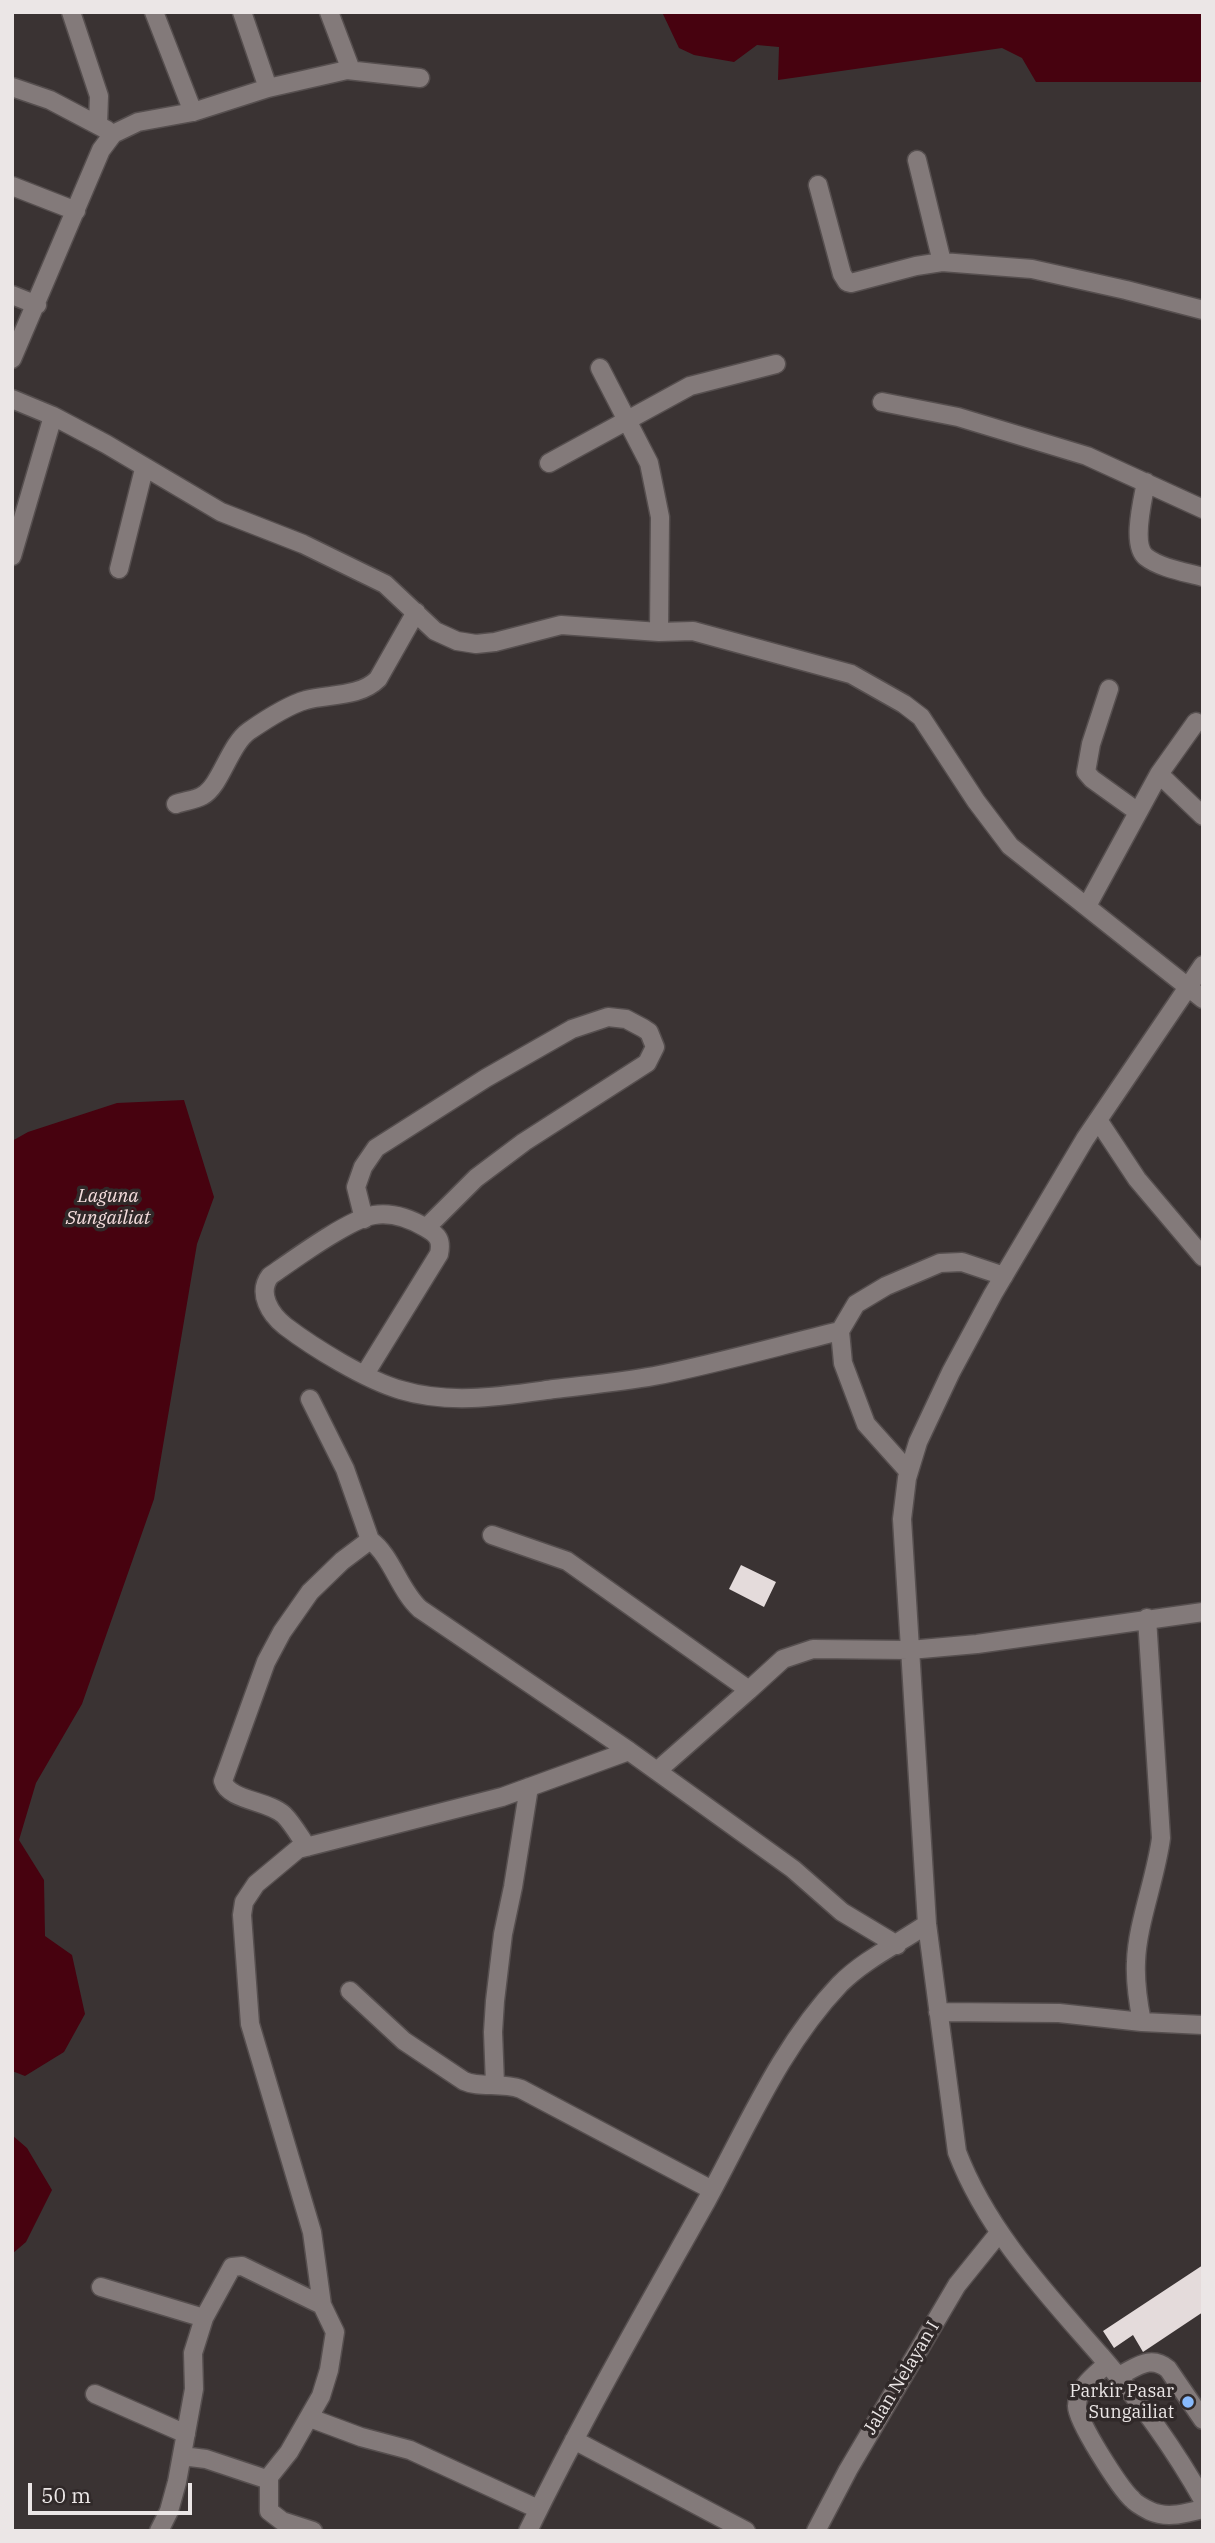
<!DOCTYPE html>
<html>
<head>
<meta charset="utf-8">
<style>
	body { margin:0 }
	#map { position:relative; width:1215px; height:2543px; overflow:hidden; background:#3a3333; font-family:"IBM Plex Serif",serif }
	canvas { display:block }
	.frame { position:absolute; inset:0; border:14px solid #ebe6e6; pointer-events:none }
	.scale { position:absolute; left:28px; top:2483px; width:164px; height:32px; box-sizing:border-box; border:4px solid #ebe6e6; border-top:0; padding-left:9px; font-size:21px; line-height:24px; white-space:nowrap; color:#ebe6e6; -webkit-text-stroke:5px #302929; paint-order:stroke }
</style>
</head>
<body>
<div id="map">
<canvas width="1215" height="2543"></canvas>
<div class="frame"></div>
<div class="scale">50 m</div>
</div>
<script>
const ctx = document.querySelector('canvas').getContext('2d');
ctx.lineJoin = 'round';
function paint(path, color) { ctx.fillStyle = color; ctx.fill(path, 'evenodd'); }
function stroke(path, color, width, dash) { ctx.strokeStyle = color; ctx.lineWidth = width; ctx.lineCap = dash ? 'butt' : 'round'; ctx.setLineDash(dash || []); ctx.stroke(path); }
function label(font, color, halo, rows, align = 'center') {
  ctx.font = font + ' "IBM Plex Serif",serif'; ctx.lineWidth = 7; ctx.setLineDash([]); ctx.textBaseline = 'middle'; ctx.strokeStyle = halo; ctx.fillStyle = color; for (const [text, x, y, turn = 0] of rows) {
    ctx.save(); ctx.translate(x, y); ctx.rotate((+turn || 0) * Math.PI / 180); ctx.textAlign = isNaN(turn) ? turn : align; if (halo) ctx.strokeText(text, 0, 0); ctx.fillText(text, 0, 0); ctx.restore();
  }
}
paint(new Path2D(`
	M662 12H1203V82H1036L1022 58 1002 48 778 80 779 47 757 45 734 62 694 55 679 48Z
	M184 1100 214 1197 197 1244 154 1499 82 1704 36 1783 19 1840 44 1880 45 1936 72 1955 85 2014 64 2052 25 2076 12 2071V1141L28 1132 117 1103Z
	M12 2135 27 2148 52 2190 26 2242 12 2254Z`), '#47020f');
paint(new Path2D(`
	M741 1565 776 1582 764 1607 729 1589Z
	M1203 2265V2312L1143 2352 1133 2335 1114 2348 1103 2331Z`), '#e4dbdb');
const minor = new Path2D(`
	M71 12 99 96 98 125
	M154 12 193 112
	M242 12 268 88
	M329 12 351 70
	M12 87 50 100 107 130
	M917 160 942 262
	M818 185 842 274 847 282 851 283 916 266 942 262 1032 269 1126 290 1203 310
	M12 186 76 211
	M12 295 37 305
	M12 359 101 150 113 134 138 122 193 112 268 88 347 70 420 78
	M600 368 649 463 660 517 659 632
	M12 399 53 416 106 444 221 512 303 544 385 584 435 631 457 641 476 644 495 642 561 625 659 632 693 631 851 674 904 704 921 717 976 801 1010 846 1203 999
	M882 402 958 417 1087 456 1203 509
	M549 463 690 386 776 364
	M1146 482C1143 499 1131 545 1146 557 1160 568 1185 572 1203 577
	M12 556 53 416
	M119 569 144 469
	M1109 689 1091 744 1086 772 1092 779 1138 812
	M1159 774 1203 816
	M176 804C184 801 195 800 202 796 221 786 229 745 249 731 265 720 288 705 306 700 330 694 360 697 378 679L416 612
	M1087 906 1159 774 1196 722
	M1203 965 1085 1139 993 1294 951 1372 918 1442 907 1478 902 1519 927 1924 957 2152C987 2231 1047 2294 1101 2356 1139 2400 1175 2450 1203 2500
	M1098 1120 1137 1179 1203 1257
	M364 1219 356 1187 363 1167 376 1148 486 1078 572 1029 608 1017 626 1019 643 1028 649 1032 655 1047 647 1063 524 1142 476 1178 426 1228
	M365 1374 439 1254C442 1240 438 1235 426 1228 411 1219 393 1212 374 1215 349 1219 293 1260 270 1276 257 1293 270 1314 285 1326 314 1348 366 1380 401 1390 451 1405 503 1396 554 1389 587 1385 621 1382 654 1376 716 1364 778 1346 840 1331
	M310 1399 345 1469 370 1540
	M909 1472 866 1424 843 1363 840 1331 856 1304 886 1286 940 1263 962 1262 1004 1276
	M492 1535 567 1561 749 1690 783 1659 813 1649 910 1650 977 1644 1203 1612
	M657 1771 749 1690
	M307 1847C300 1837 293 1824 284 1815 268 1800 229 1801 223 1781L266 1662 282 1632 310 1592 342 1561 370 1540C392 1556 399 1590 420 1609L629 1751 793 1869 842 1912 897 1945
	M350 1991 404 2041 464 2081C479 2088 502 2082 521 2089L712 2190
	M938 2012 1059 2013 1142 2022 1203 2025
	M1142 2022C1138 2002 1135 1982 1136 1962 1137 1924 1156 1878 1161 1838L1147 1618
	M495 2084 493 2032 495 2001 503 1934 513 1887 529 1787
	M101 2287 204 2318
	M1107 2364C1095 2375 1077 2388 1077 2406 1076 2420 1120 2488 1132 2499 1136 2504 1144 2508 1150 2511 1168 2519 1185 2513 1203 2509
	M1118 2376C1136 2368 1150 2354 1168 2369L1203 2420
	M95 2394 186 2434
	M310 2418 361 2437 410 2450 538 2509
	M574 2440 746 2531
	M182 2456 206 2459 263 2478 269 2477
	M159 2531 169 2511 177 2482 194 2389 193 2353 199 2334 204 2318 232 2267 242 2266 322 2305
	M313 2531 282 2521 269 2511V2477L289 2452 321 2396 329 2370 335 2332 322 2305 312 2232 250 2024 242 1915 244 1902 256 1884 298 1849 502 1797 629 1751
	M528 2531C583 2418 646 2309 707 2200 748 2125 781 2046 840 1984 865 1959 898 1944 927 1924
	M816 2531 848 2470 957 2285 999 2233`);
stroke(minor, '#564f4f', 21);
stroke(minor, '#837a7a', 18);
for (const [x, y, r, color] of [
	[1188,2402,7,"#88bafc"]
]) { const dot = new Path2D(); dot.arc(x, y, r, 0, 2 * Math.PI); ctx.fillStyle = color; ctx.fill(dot); stroke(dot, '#302929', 2.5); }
label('18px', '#ebe6e6', '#302929', [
	["Jalan Nelayan I",902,2378,-59]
]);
label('18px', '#ebe6e6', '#302929', [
	["Parkir Pasar",1174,2392],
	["Sungailiat",1174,2413]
], 'right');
label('italic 19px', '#f5dddd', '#302929', [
	["Laguna",108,1197],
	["Sungailiat",108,1219]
]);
</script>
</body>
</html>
